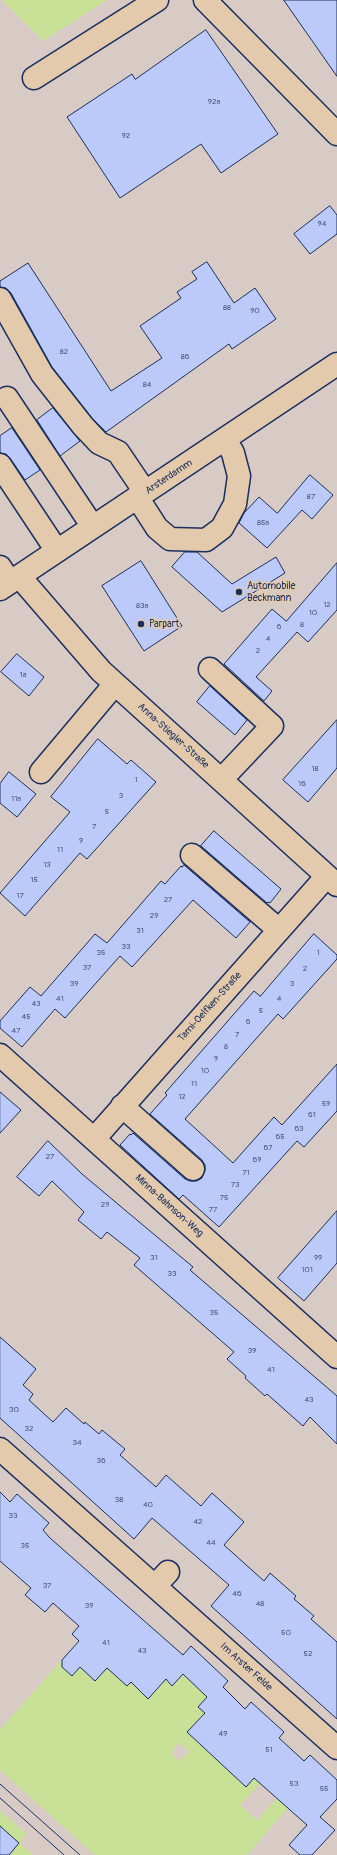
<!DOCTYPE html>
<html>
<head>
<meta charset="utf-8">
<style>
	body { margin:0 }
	canvas { display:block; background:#d8cac4 }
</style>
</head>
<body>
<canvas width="337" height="1855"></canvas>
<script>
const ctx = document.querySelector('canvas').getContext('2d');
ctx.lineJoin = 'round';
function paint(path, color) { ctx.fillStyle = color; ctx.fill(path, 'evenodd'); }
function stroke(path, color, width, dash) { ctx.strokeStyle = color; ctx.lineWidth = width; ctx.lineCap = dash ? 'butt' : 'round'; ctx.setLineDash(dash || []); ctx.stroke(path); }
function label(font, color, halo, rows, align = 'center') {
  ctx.font = font + ' Pangolin,sans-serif'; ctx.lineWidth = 3; ctx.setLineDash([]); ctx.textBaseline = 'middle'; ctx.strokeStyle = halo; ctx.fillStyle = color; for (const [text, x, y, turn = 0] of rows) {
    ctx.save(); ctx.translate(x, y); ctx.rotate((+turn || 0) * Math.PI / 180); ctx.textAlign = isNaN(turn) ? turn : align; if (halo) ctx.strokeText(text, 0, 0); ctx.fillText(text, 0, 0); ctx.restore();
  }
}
paint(new Path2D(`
	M2 0H107L43 41Z
	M80 1639 95 1658 83 1670 94 1681 107 1668 127 1686 131 1682 148 1699 166 1679 172 1685 183 1674 207 1697 198 1706 205 1713 187 1732 246 1787 254 1778 260 1784 240 1805 257 1820 277 1798 288 1808 247 1855H95L0 1770V1730ZM179 1743 189 1751 180 1761 171 1753Z
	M0 1811 27 1834 20 1843 33 1855H9L19 1843 0 1826Z`), '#c8e196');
const building = new Path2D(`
	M284 0H337V76Z
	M206 30 278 134 221 173 201 144 120 198 67 117 132 74 135 79Z
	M330 206 337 215V234L310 254 294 234Z
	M207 262 234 303 255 288 276 319 232 349 229 344 106 432 92 418 52 367 11 293 6 288 0 287V281L28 263 111 391 162 358 140 326 181 298 177 292 197 279 192 272Z
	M53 408 80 441 60 456 37 420Z
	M12 428 40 470 25 480 10 458 6 454 0 453V436Z
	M310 475 333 495 312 519 302 510 267 548 239 523 244 513 259 497 277 513Z
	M185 552H197L232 584 276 557 285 573 222 612 172 567Z
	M141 561 182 626 144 651 102 586Z
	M337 563V610L308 642 297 632 256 677 272 691 264 701 224 664 272 609 286 621Z
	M17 654 44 677 29 696 1 672Z
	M210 686 247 720 235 735 197 702Z
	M337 720V768L308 802 283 780Z
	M98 739 127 764 131 760 156 782 87 859 80 853 25 916 0 893 70 812 51 797Z
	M9 772 36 794 17 817 0 803V784Z
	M214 831 281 889 270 903 268 902 267 903 201 846Z
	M184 865 250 922 236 938 193 900 132 967 120 956 65 1018 55 1009 22 1047 0 1028V1021L30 987 41 996 95 934 107 943 161 881 165 884 181 866 182 867Z
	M314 934 337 955V959L283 1019 278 1014 185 1119 233 1163 274 1117 282 1125 337 1064V1111L304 1147 297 1141 219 1227 183 1195 179 1199 120 1145 130 1134 131 1135 133 1133 185 1179 190 1181H197L202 1178 205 1171V1165L202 1160 150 1114 167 1095 165 1093 254 991 260 996Z
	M0 1092 21 1110 0 1133Z
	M48 1141 82 1174 193 1267 190 1270 337 1396V1444L310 1417 303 1426 267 1394 265 1396 245 1378 246 1376 227 1359 234 1352 134 1265 140 1258 107 1232 101 1239 78 1220 84 1212 52 1181 39 1196 17 1177Z
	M337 1211V1263L304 1301 278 1278Z
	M0 1337 36 1369 23 1385 33 1394 29 1400 53 1422 66 1408 84 1424 85 1422 99 1434 102 1430 125 1449 120 1455 156 1487 166 1475 201 1506 212 1493 244 1522 224 1545 264 1581 270 1573 296 1596 294 1599 314 1616 311 1619 337 1642V1719L211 1606 229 1585 152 1518 134 1539 0 1418Z
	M0 1492 10 1502 17 1494 49 1523 43 1530 50 1538 183 1655 191 1646 228 1681 223 1687 245 1709 251 1702 284 1732 279 1738 304 1761 310 1755 337 1780V1799L320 1817 335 1830 312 1855H300L289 1845 307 1825 254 1778 246 1787 187 1732 205 1713 198 1707 207 1697 183 1674 172 1686 166 1679 148 1699 131 1682 127 1686 107 1668 95 1681 80 1667 72 1676 62 1667V1660L79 1641 72 1634 79 1626 53 1603 45 1612 25 1595 31 1588 0 1561Z
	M0 1826 19 1843 9 1855H0Z`);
paint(building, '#bbcafb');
stroke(building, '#1b2f5e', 1);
const minor = new Path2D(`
	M205 0 337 134
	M34 78 157 0
	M0 299 42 374 83 426 99 443 118 452 145 492
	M7 398 93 527
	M0 465 57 551
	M137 497 157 528 170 539 206 540 222 528 235 504 239 476 233 453 225 439
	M0 567 10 582
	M19 576 101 671 337 885
	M0 589 337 364
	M210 669 272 726 221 780
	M41 772 115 684
	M192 855 279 930
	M0 1055 337 1357
	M122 1106 193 1169
	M94 1139 327 876
	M0 1449 337 1748
	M155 1586 168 1572`);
stroke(minor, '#1b2f5e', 25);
stroke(minor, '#e4caac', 22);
stroke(new Path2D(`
	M0 1784 80 1855
	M0 1798 64 1855`), '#1b2f5e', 1);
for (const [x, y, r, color] of [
	[239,592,4,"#1b2f5e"],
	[141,624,4,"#1b2f5e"]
]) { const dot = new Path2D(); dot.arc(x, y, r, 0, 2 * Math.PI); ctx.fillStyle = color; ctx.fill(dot); stroke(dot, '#e4caac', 1.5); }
label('8px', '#435685', null, [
	["92a",214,102],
	["92",126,136],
	["94",322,224],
	["88",227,308],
	["90",255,311],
	["82",64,352],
	["86",185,357],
	["84",147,385],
	["87",311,497],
	["85a",263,523],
	["12",327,605],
	["83a",142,606],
	["10",313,613],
	["8",302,625],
	["6",279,627],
	["4",268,639],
	["2",258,651],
	["1a",23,675],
	["18",315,769],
	["1",136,780],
	["16",302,784],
	["3",121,796],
	["11a",16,799],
	["5",107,812],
	["7",94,827],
	["9",81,841],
	["11",60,850],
	["13",47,865],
	["15",34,880],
	["17",20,896],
	["27",168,900],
	["29",154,916],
	["31",140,931],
	["33",126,947],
	["35",101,953],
	["1",318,953],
	["37",87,968],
	["2",305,969],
	["39",74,984],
	["3",292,984],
	["41",60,999],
	["4",279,999],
	["43",36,1004],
	["5",261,1011],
	["45",26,1017],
	["6",248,1022],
	["47",16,1031],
	["7",237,1035],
	["8",226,1047],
	["9",216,1059],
	["10",205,1071],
	["11",194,1084],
	["12",182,1097],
	["59",326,1104],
	["61",312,1115],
	["63",299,1129],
	["65",280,1137],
	["67",268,1148],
	["27",50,1157],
	["69",257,1160],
	["71",246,1173],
	["73",235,1185],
	["75",224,1198],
	["29",105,1205],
	["77",213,1210],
	["31",154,1258],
	["99",318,1258],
	["101",307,1270],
	["33",172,1274],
	["35",214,1313],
	["39",252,1351],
	["41",271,1370],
	["43",309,1400],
	["30",14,1410],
	["32",29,1429],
	["34",77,1443],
	["36",101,1461],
	["38",119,1500],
	["40",148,1505],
	["33",13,1516],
	["42",198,1522],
	["44",211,1543],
	["35",25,1546],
	["37",47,1586],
	["46",237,1594],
	["48",260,1604],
	["39",89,1606],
	["50",286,1633],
	["41",106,1643],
	["43",142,1651],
	["52",308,1654],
	["49",223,1734],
	["51",269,1750],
	["53",294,1784],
	["55",324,1789]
]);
label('10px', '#1b2f5e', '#e4caac', [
	["Arsterdamm",169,477,-34],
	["Anna-Stiegler-Straße",173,736,42],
	["Tami-Oelfken-Straße",210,1007,-48],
	["Minna-Bahnson-Weg",169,1206,42],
	["Im Arster Felde",246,1667,42]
]);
label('10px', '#1b2f5e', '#e4caac', [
	["Automobile",247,586],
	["Beckmann",247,598],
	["Parpart",149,624]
], 'left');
</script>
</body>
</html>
